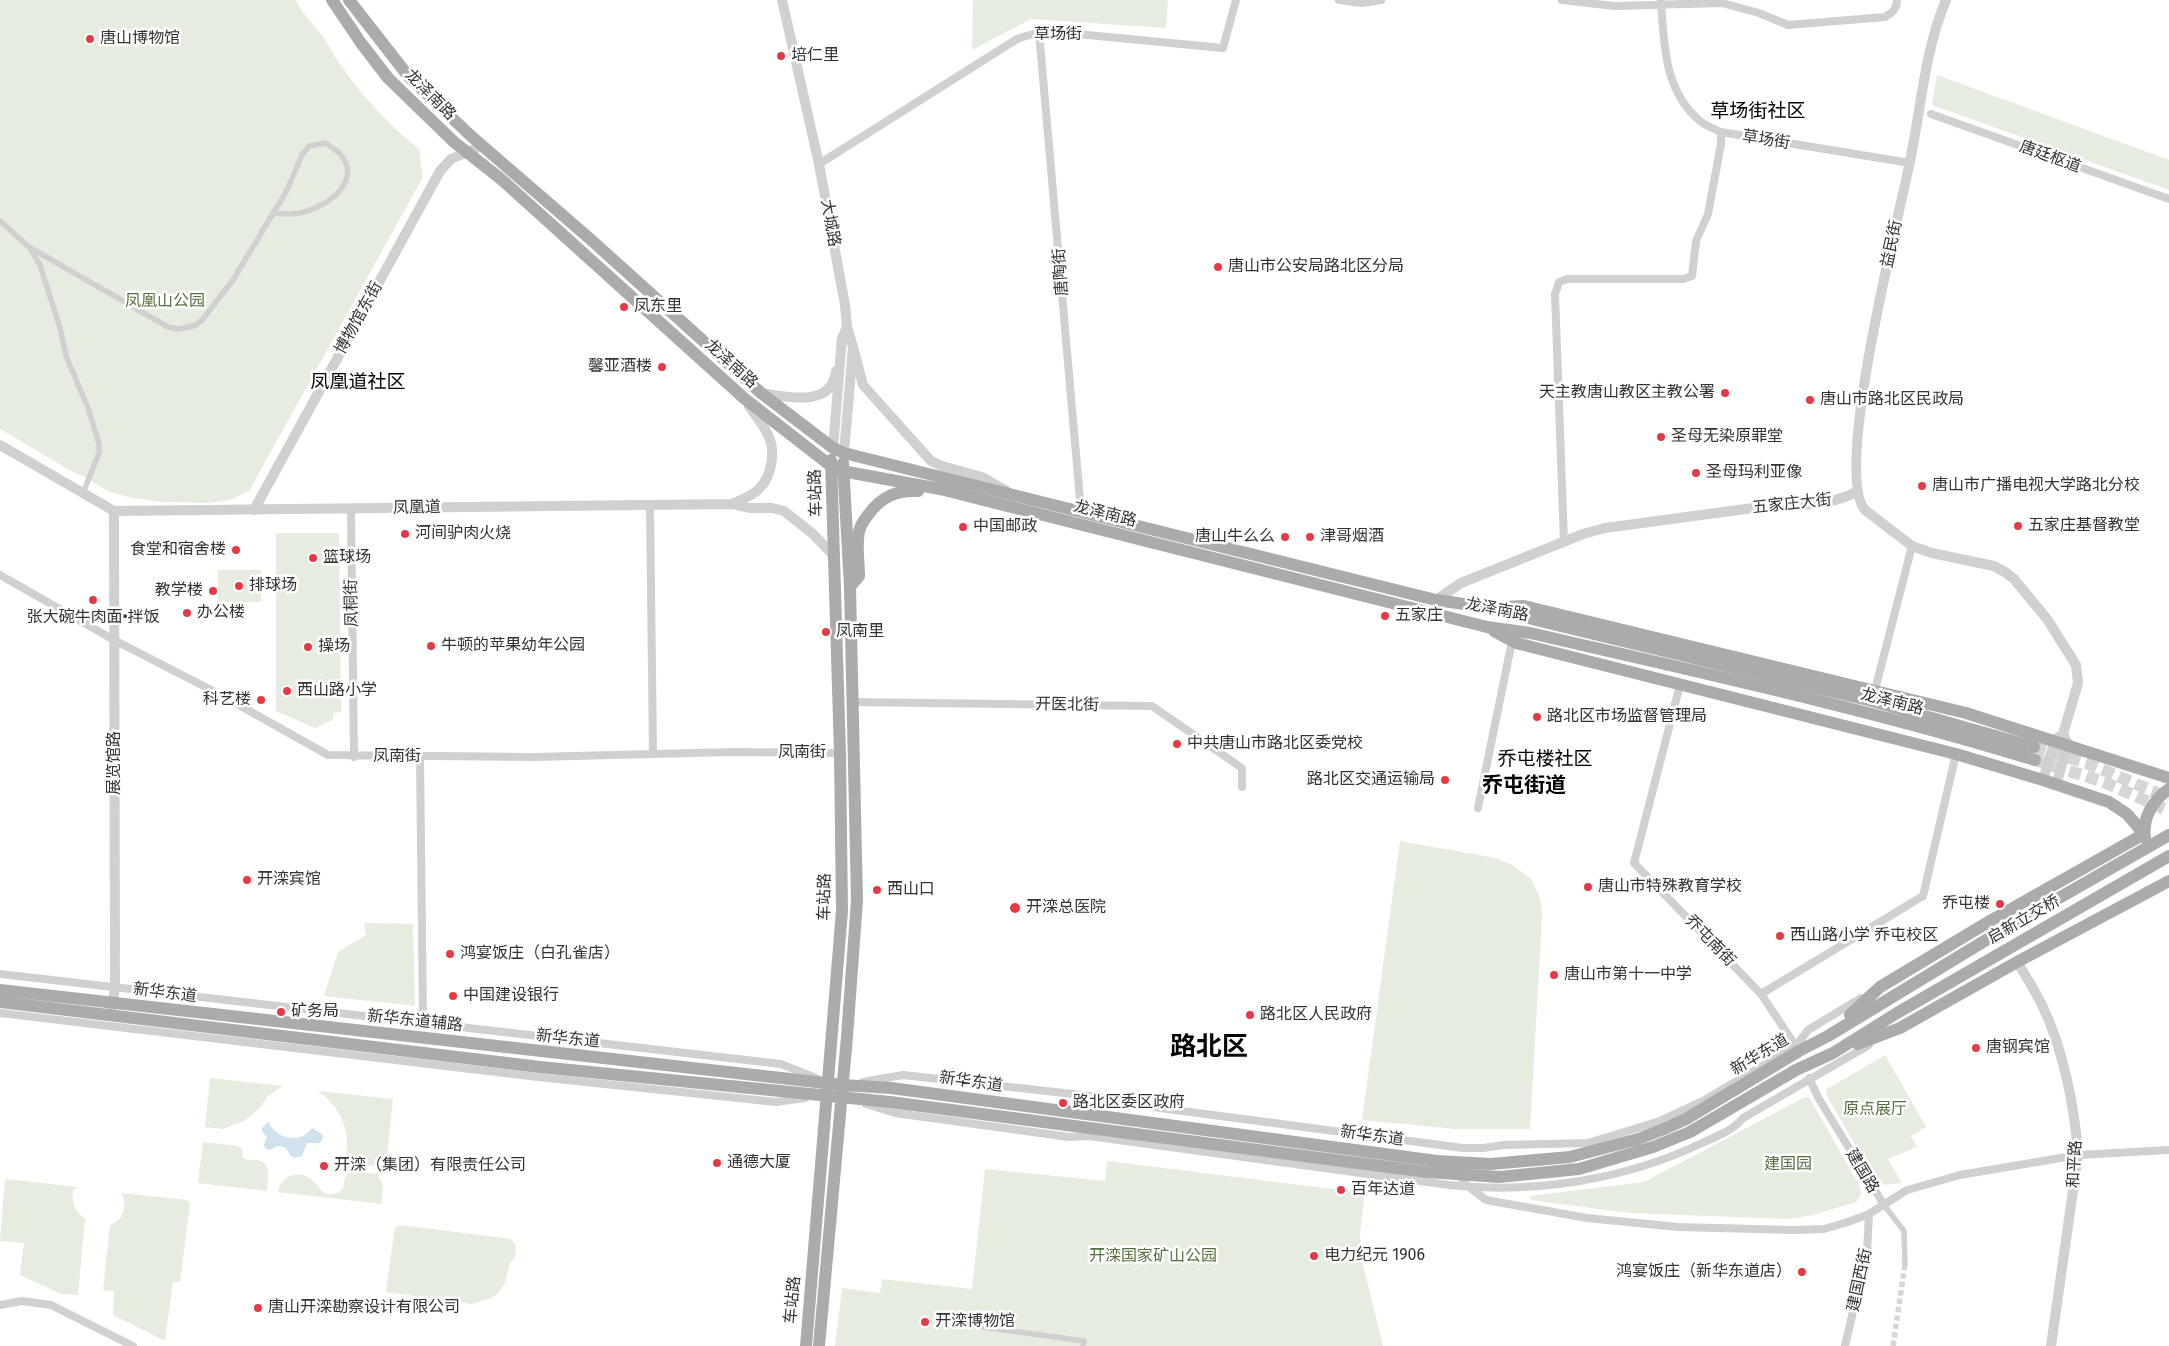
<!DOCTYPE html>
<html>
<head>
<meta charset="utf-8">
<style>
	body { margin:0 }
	canvas { display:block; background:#fff }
</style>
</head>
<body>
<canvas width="2169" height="1346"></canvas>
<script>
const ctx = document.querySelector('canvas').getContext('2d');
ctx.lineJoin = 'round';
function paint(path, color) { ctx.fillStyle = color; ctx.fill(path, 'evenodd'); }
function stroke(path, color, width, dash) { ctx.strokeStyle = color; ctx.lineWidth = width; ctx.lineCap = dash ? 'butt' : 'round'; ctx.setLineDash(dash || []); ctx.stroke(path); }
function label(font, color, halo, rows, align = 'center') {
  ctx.font = font + ' "Fira Sans","Noto Sans SC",sans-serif'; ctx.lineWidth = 5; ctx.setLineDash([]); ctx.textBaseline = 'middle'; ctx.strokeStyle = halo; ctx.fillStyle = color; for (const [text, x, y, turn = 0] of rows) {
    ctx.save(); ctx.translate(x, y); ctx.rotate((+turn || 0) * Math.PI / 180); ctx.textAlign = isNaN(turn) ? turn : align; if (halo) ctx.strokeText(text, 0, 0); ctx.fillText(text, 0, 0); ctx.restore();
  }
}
paint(new Path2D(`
	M0 0H296C302 14 312 23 321 34 329 44 334 57 342 67 364 98 389 125 419 149L423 177 249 491 230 500 208 503 161 502 128 497 108 491 90 480 71 471 0 429Z
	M973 0H1168L1166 28 1031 19 972 50Z
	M1937 75 2169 160V190L1932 105Z
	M276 533H339L341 712 333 713V720L315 728 276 711Z
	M218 570H261V602H218Z
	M1400 841 1496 858 1514 866 1531 879 1539 895 1542 910 1540 953 1530 1129H1455L1362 1120Z
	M364 923 413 924 415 1006 324 996 338 952 366 935Z
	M1885 1055 1926 1127 1911 1136 1917 1147 1888 1159 1902 1183 1885 1185 1874 1178 1826 1094 1827 1089Z
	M210 1078 283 1086 268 1096 260 1108 244 1121 223 1129 205 1127Z
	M318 1091 393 1099 387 1156 378 1166 343 1163C355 1137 340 1106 318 1091Z
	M1805 1097H1809L1860 1187 1861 1195 1856 1202 1813 1215 1789 1219 1629 1213 1531 1200 1530 1196 1644 1182Z
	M203 1142 238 1146 242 1149 243 1158C248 1161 250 1160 256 1160 272 1161 268 1179 267 1191L198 1183Z
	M1107 1161 1365 1193 1360 1233 1361 1257 1383 1346H835L842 1288 880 1293 882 1279 972 1289 985 1169 1105 1181Z
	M351 1171 377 1174 383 1185 381 1204 278 1192C280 1177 297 1169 311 1179 317 1183 320 1192 328 1194 334 1195 339 1192 343 1189L345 1177Z
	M5 1179 78 1187 73 1190C71 1204 75 1211 85 1219L78 1295 61 1294 20 1275 24 1243 0 1241Z
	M121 1193 187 1200 190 1204 180 1282H173L165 1341 113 1315 114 1291 103 1290 110 1225C124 1220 128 1206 121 1193Z
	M401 1225 511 1239 516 1246 515 1257 510 1263 505 1283 498 1293 491 1298 472 1304 386 1292 394 1233 395 1228Z`), '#e6ecdf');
paint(new Path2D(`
	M268 1122C277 1139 300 1145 312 1128L322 1134 323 1138 320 1143H307L302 1156 294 1158 290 1155 286 1148C280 1145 276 1146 270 1150L265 1148 264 1144 267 1137 262 1131V1128Z`), '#cfe2ee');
stroke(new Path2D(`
	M1893 1346 1905 1264`), '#d6d6d6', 5.5, [5.5, 3]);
stroke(new Path2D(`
	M2034 747 2087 763 2169 798
	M2035 760 2104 782 2169 811`), '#d6d6d6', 12, [12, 6]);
stroke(new Path2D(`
	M0 221 29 247 168 327 179 329 189 327 196 325 203 319 233 280 287 190 302 155 309 146 325 143C330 146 337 150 341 155 362 181 328 206 304 212 293 215 284 214 273 213
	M30 248 40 265 60 328 66 356 88 408 99 444V453L85 488
	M1884 1205 1904 1231 1905 1264
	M975 1326 1084 1341 1083 1346`), '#d0d0d0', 5.5);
stroke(new Path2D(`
	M1339 0 1362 3 1381 0
	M1562 0 1614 6 1722 3 1759 13 1788 25 1885 17C1892 13 1897 9 1897 0
	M1661 1C1664 44 1664 91 1700 121 1706 126 1714 129 1721 132L1910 163
	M1039 32 1081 511
	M1931 114 2169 199
	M819 164 1017 39C1030 34 1041 32 1056 32L1223 48 1236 0
	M650 505 653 754
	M351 508 354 757
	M1564 542 1555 294 1559 282 1567 279H1683L1692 276 1696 241 1708 214 1721 144V132
	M0 575 114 640 221 695 328 755 535 757 732 752 840 753
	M1680 685 1634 863 1761 994 1797 1048
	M1875 690 1912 546
	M853 702 1152 706 1242 768V787
	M420 757 423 1022
	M1478 808 1512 641
	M0 974 781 1064 816 1078
	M1761 994 1923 896 1956 754
	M0 1013 538 1077 776 1102 805 1098
	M1809 1078 1819 1099 1884 1205
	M863 1082 903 1075 1118 1099 1137 1105 1463 1148H1483L1504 1145 1588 1143 1660 1121 1703 1101 1796 1046 1808 1030 1861 998
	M866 1104 895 1113 1069 1137 1089 1136 1449 1185C1533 1194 1625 1180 1702 1143 1717 1136 1733 1131 1743 1118L1869 1045
	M1460 1176 1469 1187 1486 1200 1587 1218 1678 1227 1794 1230 1824 1229 1848 1222 1869 1214 1907 1190 1960 1175 2078 1155 2169 1150
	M0 1305 22 1301 51 1305 133 1346
	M1845 1346 1867 1252 1869 1214`), '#d0d0d0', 8);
stroke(new Path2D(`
	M782 0 819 164 845 305 847 327 842 338 833 448
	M1946 0C1924 52 1921 111 1909 166 1898 221 1833 473 1865 510L1912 546 1932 553 1994 566 2005 572 2014 579 2047 619 2076 665 2078 683 2063 734 2068 744 2056 785
	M853 347 863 385 931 461 942 466 982 477 1007 491
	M762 393C787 397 832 408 836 371
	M0 445 114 511 732 504 749 508H772L784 511 813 534 835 557
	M844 453 853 347 847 327
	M732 504C741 500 752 496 759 489 772 476 776 451 768 435 763 424 755 415 749 406
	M254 510 440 171 451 159 482 146
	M1436 600 1461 583 1583 534 1605 528 1753 508C1780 507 1835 506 1857 491
	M2043 780 2055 740 2058 737
	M2017 962C2026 976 2035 991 2042 1005 2063 1048 2075 1108 2078 1155L2051 1346
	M111 1010 115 988 114 511`), '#d0d0d0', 10);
stroke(new Path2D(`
	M332 0 361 43 388 78 454 142 501 179 745 399 831 466 842 471 940 489 1487 627 1530 633C1699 672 1869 709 2035 760
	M349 0 409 77 471 136 589 238 761 393 833 448 844 453 1436 600 1492 608 1540 621 1872 701 2034 747
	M850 587 859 576C859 562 856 546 859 532 860 526 864 520 868 515 881 497 896 490 918 491
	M1502 607 1524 606 1966 713 2169 778
	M1494 631 1516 643 1956 754 2043 780 2109 802 2127 814 2144 834
	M2145 838C2142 818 2153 800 2169 789
	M0 990 843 1085 891 1088 1437 1161 1491 1164 1570 1157 1638 1139 1664 1129 1686 1119 1799 1051 1828 1036 1996 934 2169 835
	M0 1002 540 1067 890 1102 1427 1172 1499 1177 1579 1169 1653 1147 1690 1132 1796 1070 1833 1053 1897 1013 2169 856
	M1850 1015 1880 987 1990 921 2144 834
	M1858 1044 1900 1028 2017 962 2169 881
	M806 1346 842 911 840 753 831 460
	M819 1346 847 1037 857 900 850 587 843 463`), '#ababab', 12);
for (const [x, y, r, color] of [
	[90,39,5,"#e63946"],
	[781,56,5,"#e63946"],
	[1218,267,5,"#e63946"],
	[624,307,5,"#e63946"],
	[662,367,5,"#e63946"],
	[1725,393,5,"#e63946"],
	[1810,400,5,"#e63946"],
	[1661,437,5,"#e63946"],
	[1696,473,5,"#e63946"],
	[1922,486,5,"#e63946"],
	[2018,526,5,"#e63946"],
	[963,527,5,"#e63946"],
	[405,534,5,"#e63946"],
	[1285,537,5,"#e63946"],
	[1310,537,5,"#e63946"],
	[236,550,5,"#e63946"],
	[313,558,5,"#e63946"],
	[239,586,5,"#e63946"],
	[213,591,5,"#e63946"],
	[93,600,5,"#e63946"],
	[187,613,5,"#e63946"],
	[1385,616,5,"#e63946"],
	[826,632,5,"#e63946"],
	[431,646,5,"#e63946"],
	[308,647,5,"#e63946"],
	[287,691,5,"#e63946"],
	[261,700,5,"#e63946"],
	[1537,717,5,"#e63946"],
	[1177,744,5,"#e63946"],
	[1445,780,5,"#e63946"],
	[247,880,5,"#e63946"],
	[1588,887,5,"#e63946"],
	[877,890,5,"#e63946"],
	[2000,904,5,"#e63946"],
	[1015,908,6,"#e63946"],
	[1780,936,5,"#e63946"],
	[450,954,5,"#e63946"],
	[1554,975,5,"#e63946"],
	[453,996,5,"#e63946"],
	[281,1012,5,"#e63946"],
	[1250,1015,5,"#e63946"],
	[1976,1048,5,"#e63946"],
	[1063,1103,5,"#e63946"],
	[717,1163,5,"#e63946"],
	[324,1166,5,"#e63946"],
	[1341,1190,5,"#e63946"],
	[1314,1256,5,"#e63946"],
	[1802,1272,5,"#e63946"],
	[258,1308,5,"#e63946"],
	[925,1322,5,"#e63946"]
]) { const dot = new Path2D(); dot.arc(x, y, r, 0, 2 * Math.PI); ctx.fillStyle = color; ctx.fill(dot); stroke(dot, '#fff', 2); }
label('16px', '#333', '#fff', [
	["草场街",1058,35],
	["龙泽南路",430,95,45],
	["草场街",1766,140,9],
	["唐廷枢道",2050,157,20],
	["大城路",830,223,80],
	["益民街",1892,244,-78],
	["唐陶街",1061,272,-94],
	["博物馆东街",359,318,-61],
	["龙泽南路",731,364,42],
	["车站路",816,493,-92],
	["五家庄大街",1792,504,-6],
	["凤凰道",417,508,-1],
	["龙泽南路",1105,514,14],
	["凤桐街",352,603,-91],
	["龙泽南路",1497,610,11],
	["龙泽南路",1892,702,14],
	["开医北街",1067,705,1],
	["凤南街",802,753],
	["凤南街",397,757],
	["展览馆路",115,763,-90],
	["车站路",825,897,-89],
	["启新立交桥",2024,920,-30],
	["乔屯南街",1710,941,46],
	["新华东道",165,993,7],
	["新华东道辅路",415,1021,6],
	["新华东道",568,1039,6],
	["新华东道",1760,1055,-31],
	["新华东道",971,1082,8],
	["新华东道",1372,1136,8],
	["和平路",2075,1164,-87],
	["建国路",1862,1171,59],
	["建国西街",1860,1280,-78],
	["车站路",793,1300,-85]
]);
label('16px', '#333', '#fff', [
	["唐山博物馆",100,39],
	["培仁里",791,56],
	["唐山市公安局路北区分局",1228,267],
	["凤东里",634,307],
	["馨亚酒楼",652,367,"right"],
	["天主教唐山教区主教公署",1715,393,"right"],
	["唐山市路北区民政局",1820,400],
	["圣母无染原罪堂",1671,437],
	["圣母玛利亚像",1706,473],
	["唐山市广播电视大学路北分校",1932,486],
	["五家庄基督教堂",2028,526],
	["中国邮政",973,527],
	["河间驴肉火烧",415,534],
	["唐山牛么么",1275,537,"right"],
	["津哥烟酒",1320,537],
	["食堂和宿舍楼",226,550,"right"],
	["篮球场",323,558],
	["排球场",249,586],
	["教学楼",203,591,"right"],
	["办公楼",197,613],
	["五家庄",1395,616],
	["张大碗牛肉面•拌饭",93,618,"center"],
	["凤南里",836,632],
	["牛顿的苹果幼年公园",441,646],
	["操场",318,647],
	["西山路小学",297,691],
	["科艺楼",251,700,"right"],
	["路北区市场监督管理局",1547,717],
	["中共唐山市路北区委党校",1187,744],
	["路北区交通运输局",1435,780,"right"],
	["开滦宾馆",257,880],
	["唐山市特殊教育学校",1598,887],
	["西山口",887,890],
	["乔屯楼",1990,904,"right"],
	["开滦总医院",1026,908],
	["西山路小学 乔屯校区",1790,936],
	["鸿宴饭庄（白孔雀店）",460,954],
	["唐山市第十一中学",1564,975],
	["中国建设银行",463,996],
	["矿务局",291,1012],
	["路北区人民政府",1260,1015],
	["唐钢宾馆",1986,1048],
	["路北区委区政府",1073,1103],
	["通德大厦",727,1163],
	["开滦（集团）有限责任公司",334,1166],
	["百年达道",1351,1190],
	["电力纪元 1906",1324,1256],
	["鸿宴饭庄（新华东道店）",1792,1272,"right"],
	["唐山开滦勘察设计有限公司",268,1308],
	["开滦博物馆",935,1322]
], 'left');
label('16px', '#56703f', '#fff', [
	["凤凰山公园",165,302],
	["原点展厅",1875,1110],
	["建国园",1788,1165],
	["开滦国家矿山公园",1153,1257]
]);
label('19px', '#000', '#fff', [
	["草场街社区",1758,112],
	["凤凰道社区",358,383],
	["乔屯楼社区",1545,760]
]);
label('bold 21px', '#000', '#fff', [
	["乔屯街道",1524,786]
]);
label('bold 26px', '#000', '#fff', [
	["路北区",1209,1048]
]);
</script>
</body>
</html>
